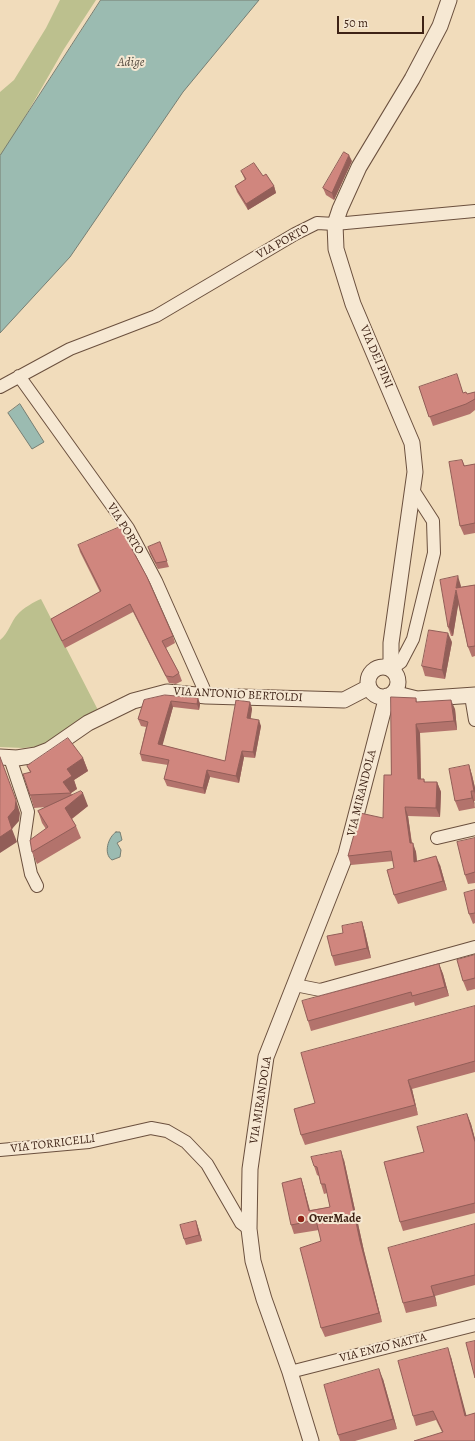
<!DOCTYPE html>
<html>
<head>
<meta charset="utf-8">
<style>
	body { margin:0 }
	#map { position:relative; width:475px; height:1441px; overflow:hidden; background:#f1dcbb; font-family:Alegreya,serif }
	canvas { display:block }
	.scale { position:absolute; left:337px; top:16px; width:87px; height:18px; box-sizing:border-box; border:2px solid #3e2215; border-top:0; padding-left:5px; font-size:12px; line-height:14px; white-space:nowrap; color:#3e2215; -webkit-text-stroke:3px #f6e8d3; paint-order:stroke }
</style>
</head>
<body>
<div id="map">
<canvas width="475" height="1441"></canvas>
<div class="scale">50 m</div>
</div>
<script>
const ctx = document.querySelector('canvas').getContext('2d');
ctx.lineJoin = 'round';
function paint(path, color) { ctx.fillStyle = color; ctx.fill(path, 'evenodd'); }
function stroke(path, color, width, dash) { ctx.strokeStyle = color; ctx.lineWidth = width; ctx.lineCap = dash ? 'butt' : 'round'; ctx.setLineDash(dash || []); ctx.stroke(path); }
function label(font, color, halo, rows, align = 'center') {
  ctx.font = font + ' Alegreya,serif'; ctx.lineWidth = 4; ctx.setLineDash([]); ctx.textBaseline = 'middle'; ctx.strokeStyle = halo; ctx.fillStyle = color; for (const [text, x, y, turn = 0] of rows) {
    ctx.save(); ctx.translate(x, y); ctx.rotate((+turn || 0) * Math.PI / 180); ctx.textAlign = isNaN(turn) ? turn : align; if (halo) ctx.strokeText(text, 0, 0); ctx.fillText(text, 0, 0); ctx.restore();
  }
}
paint(new Path2D(`
	M60 0H96L64 49 21 124 0 169V92L14 80 46 28Z
	M41 599 99 712 41 746 23 748 0 747V640C9 633 11 621 18 614 22 609 35 601 41 599Z`), '#bcc08e');
const water = new Path2D(`
	M101 0H259L183 92 70 257 0 333V156Z
	M20 404 44 442 32 449 8 413Z
	M116 832H120L122 840 117 843 121 850 120 857 112 860C103 854 108 837 116 832Z`);
paint(water, '#9bbbb1');
stroke(water, '#767e73', 1);
const minor = new Path2D(`
	M19 376 128 528 156 581 203 687 206 696
	M0 387 70 349 156 316 295 234 317 223 335 224 475 211
	M391 669 401 662 413 639 434 553 433 521 413 490
	M471 696 475 720
	M10 758 28 812 24 840 31 874 37 886
	M437 838 475 829
	M295 985 320 990 475 947
	M0 1150 89 1142 151 1128 167 1131 186 1142 207 1164 241 1223 249 1229
	M290 1372 475 1325`);
const tertiary = new Path2D(`
	M368 682a15 15 0 1 1 30 0a15 15 0 1 1-30 0Z
	M391 669V643L415 472 412 443 353 304 336 249 335 224 340 209 359 167 412 79 440 26 449 0
	M393 693 417 699 475 695
	M0 757 17 758 36 755 49 750 88 723 133 701 167 692 206 696 344 700 369 687
	M311 1441 290 1372 264 1299 253 1261 249 1229 250 1169 266 1057 346 854 387 696`);
stroke(minor, '#6b503e', 14);
stroke(tertiary, '#6b503e', 17);
stroke(minor, '#f6e8d3', 12);
stroke(tertiary, '#f6e8d3', 15);
paint(new Path2D(`
	M352 161 334 200 326 195 323 188Z
	M241 171 263 176 274 186 276 193 248 210 237 192 235 186 245 180Z
	M419 387 467 394 475 392V410L470 414 433 426Z
	M462 460 465 466 475 464V533L464 535 460 526Z
	M160 542 169 567 158 569 150 554 148 547Z
	M78 545 173 636 175 643 166 648 179 673 182 681 176 684 169 683 133 612 65 648 54 626 51 619 100 592 80 552Z
	M475 585V656L472 657 468 647 458 604 453 636H451L448 627 461 586V587Z
	M452 642 445 679 425 676 422 666Z
	M198 698 200 704 199 710 173 707 162 745 225 761 250 702 252 709 250 718 261 726 255 758 244 757 239 783 210 777 205 794 167 786 164 779 168 765 142 761 140 754 146 727 141 726 138 719 144 700Z
	M416 698 417 702 455 709 457 730 420 733 421 779H424L425 782H437L441 792 440 817 408 816 412 843 416 852 417 862 440 865 447 890 398 904 394 895V868L393 861 351 865 348 856 383 818 391 775Z
	M83 758 88 771 74 780 77 789 71 793 72 795 88 806 72 819 76 826 81 838 37 864 32 852 46 829 42 823 38 811 46 807 34 808 30 795V772L27 766Z
	M469 765 472 775 475 788V801H474L475 808 459 811 455 801Z
	M475 838V883L468 884 465 875Z
	M475 890V923L473 924 469 914Z
	M362 922 365 932 371 958 335 966 332 956 343 933Z
	M475 955V989L467 991 463 981Z
	M439 964 443 974 449 996 415 1006 414 1002 311 1031 308 1021Z
	M475 1006V1072L412 1089 418 1115 305 1145 301 1135 315 1103Z
	M467 1114 471 1124 475 1139V1213L403 1231 400 1222 424 1152Z
	M344 1160 364 1251 382 1322 325 1337 321 1328V1241L319 1230 294 1234 291 1225 301 1178 304 1188 310 1210 330 1207 327 1193 324 1194 321 1184 319 1176 317 1175 314 1166Z
	M196 1221 198 1227 202 1241 186 1245 184 1239Z
	M475 1224V1285L435 1296 437 1306 406 1313 403 1303Z
	M451 1357 466 1416 442 1432 436 1420 416 1426 413 1416Z
	M383 1379 397 1429 355 1441H340L338 1435Z`), '#b3736c');
paint(new Path2D(`
	M349 155 352 161 334 200 332 193Z
	M274 186 276 193 248 210 246 204Z
	M458 576 461 586 459 598 456 588Z
	M456 590 459 600 453 636 449 627Z
	M448 633 452 642 445 679 442 670Z
	M198 698 200 704 199 710 197 704Z
	M451 700 455 709 457 730 454 721Z
	M171 701 173 707 161 751 158 744Z
	M250 702 252 709 250 724 247 718Z
	M259 720 261 726 255 758 253 752Z
	M416 724 420 733 421 788 418 779Z
	M242 751 244 757 239 783 236 776Z
	M83 758 88 771 74 780 77 789 71 793 63 782 67 769Z
	M469 765 472 775 475 788V794L474 791Z
	M207 770 210 777 205 794 203 788Z
	M437 782 441 792 440 817 436 808Z
	M471 791 474 801 475 806 472 798Z
	M83 793 88 806 70 820 65 808Z
	M16 800 20 813 19 821 12 829 17 842 0 853V837L8 817Z
	M405 807 408 816 413 853 410 843Z
	M413 843 416 852 418 872 414 862Z
	M436 856 440 865 447 890 443 881Z
	M362 922 365 932 371 958 367 948Z
	M439 964 443 974 449 996 445 987Z
	M408 1080 412 1089 418 1115 415 1105Z
	M467 1114 471 1124 475 1139V1142Z
	M341 1151 344 1160 364 1251 382 1322 379 1313 360 1241Z
	M301 1178 304 1188 312 1220 309 1211Z
	M196 1221 198 1227 202 1241 199 1235Z
	M431 1286 435 1296 437 1306Z
	M448 1348 451 1357 469 1425 465 1416Z
	M379 1369 383 1379 397 1429 393 1419Z`), '#925e58');
const building = new Path2D(`
	M344 152 349 155 332 193 323 188Z
	M254 163 263 176 266 174 274 186 246 204 235 186 246 179 241 171Z
	M457 374 463 393 466 392 467 394 475 392V399L466 404 429 417 419 387Z
	M462 460 464 466 475 464V523L460 526 449 462Z
	M120 527 147 577 173 636 162 641 179 673 173 677 166 676 130 604 62 641 51 619 101 591 78 545Z
	M160 542 167 561 156 563 148 547Z
	M458 576 456 588 475 585V646L468 647 456 590 449 627H448L440 580Z
	M429 630 448 633 442 670 422 666Z
	M165 695 198 698 197 704 171 701 158 744 225 761 236 700 250 702 247 718 259 720 253 752 242 751 236 776 207 770 203 788 164 779 169 760 140 754 148 722 138 719 144 700Z
	M391 697 416 698V702L451 700 454 721 416 724 418 779H424V782H437L436 808 405 807 410 843H413L414 862 436 856 443 881 394 895 387 870 394 868 391 851 348 856 360 813 383 818 384 775H391Z
	M68 738 83 758 67 769 72 776 63 782 71 793 30 795 23 774 31 772 27 766Z
	M0 757 16 800 15 809 8 817 12 829 0 837Z
	M469 765 474 791H471L472 798 455 801 449 769Z
	M81 791 83 793 65 808 76 826 32 852 30 840 48 827 38 811Z
	M475 838V872L465 875 457 842Z
	M475 890V913L469 914 464 893Z
	M362 922 367 948 332 956 327 936 343 933 342 926Z
	M475 955V978L463 981 457 960Z
	M439 964 445 987 412 996 411 992 308 1021 302 1001Z
	M475 1006V1061L408 1080 415 1105 301 1135 294 1109 315 1103 301 1053Z
	M467 1114 475 1142V1203L400 1222 384 1162 424 1152 417 1127Z
	M341 1151 360 1241 379 1313 321 1328 300 1248 321 1241 316 1220 291 1225 282 1183 301 1178 309 1211 330 1207 325 1184H321L317 1167 314 1166 311 1157Z
	M196 1221 199 1235 184 1239 180 1225Z
	M475 1224V1275L431 1286 434 1296 403 1303 388 1248Z
	M475 1341V1378L466 1343Z
	M448 1348 465 1416 475 1413V1441H414L443 1432 433 1411 413 1416 398 1361Z
	M379 1369 393 1419 338 1435 324 1385Z`);
paint(building, '#d0867e');
stroke(building, '#925e58', 1);
for (const [x, y, r, color] of [
	[301,1219,4,"#8f2418"]
]) { const dot = new Path2D(); dot.arc(x, y, r, 0, 2 * Math.PI); ctx.fillStyle = color; ctx.fill(dot); stroke(dot, '#f6e8d3', 1.5); }
label('12px', '#3e2215', '#f6e8d3', [
	["VIA PORTO",283,242,-29],
	["VIA DEI PINI",376,357,67],
	["VIA PORTO",125,529,58],
	["VIA ANTONIO BERTOLDI",238,695,3],
	["VIA MIRANDOLA",362,793,-76],
	["VIA MIRANDOLA",261,1100,-81],
	["VIA TORRICELLI",53,1144,-7],
	["VIA ENZO NATTA",383,1348,-14]
]);
label('bold 12px', '#3e2215', '#f6e8d3', [
	["OverMade",309,1219]
], 'left');
label('italic 13px', '#5a5044', '#f6e8d3', [
	["Adige",131,63]
]);
</script>
</body>
</html>
